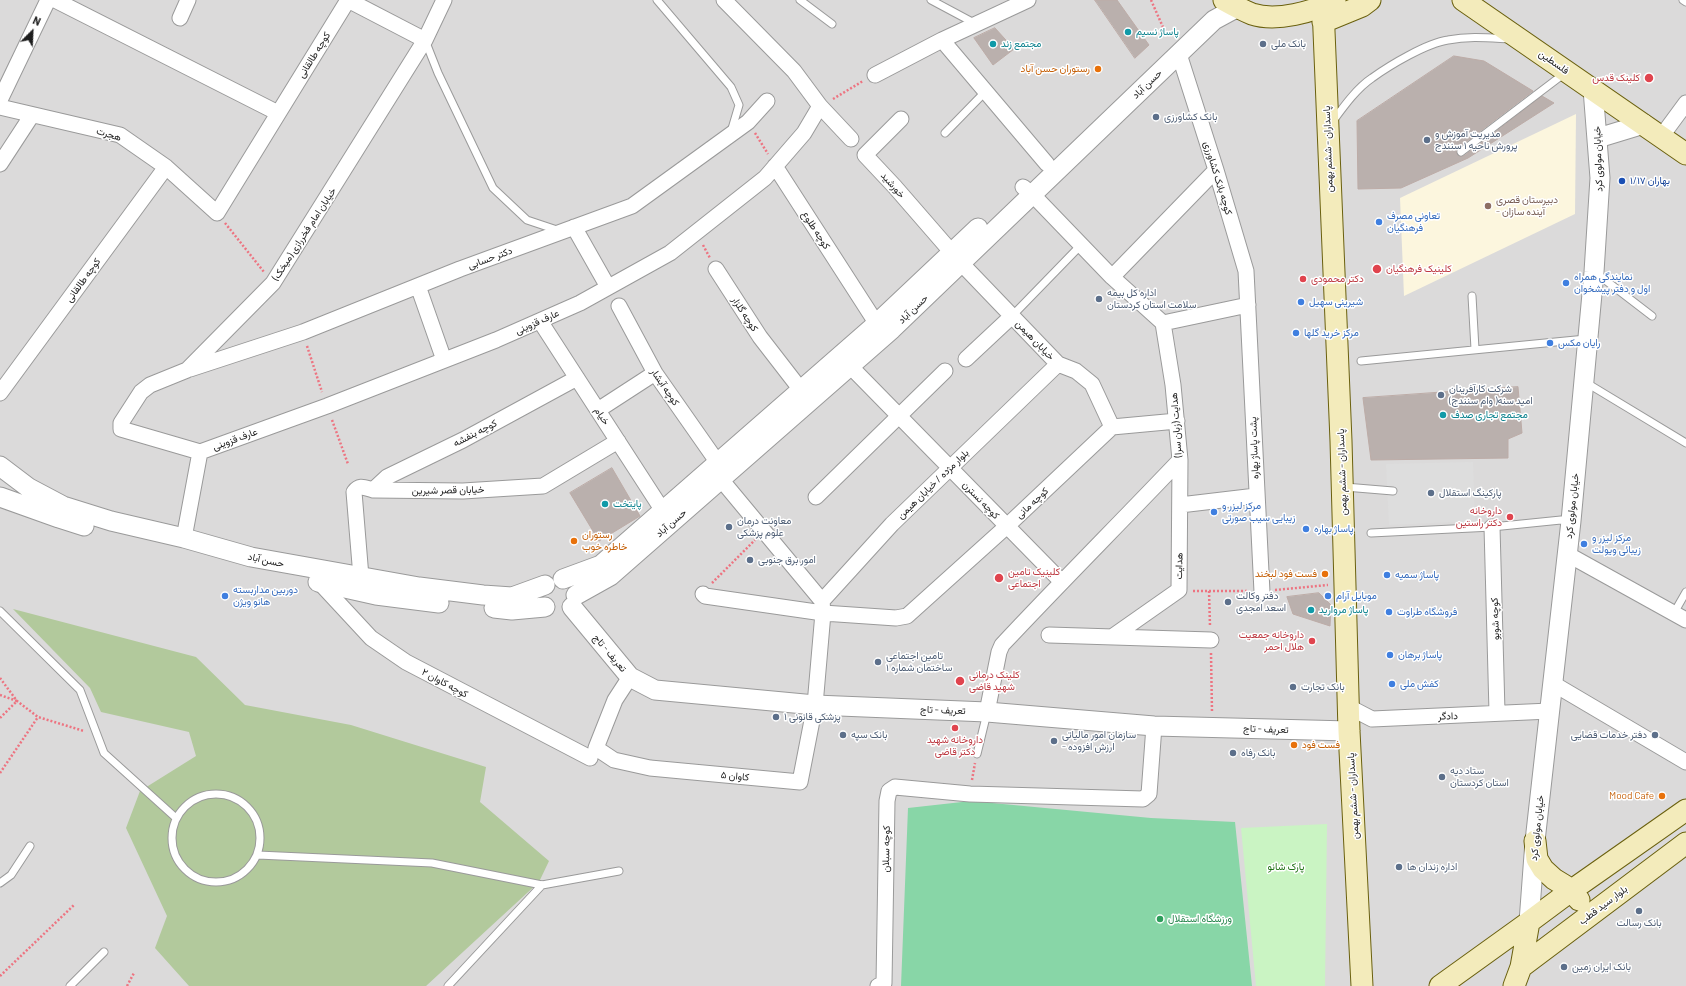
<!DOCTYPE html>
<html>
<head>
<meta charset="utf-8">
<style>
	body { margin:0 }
	#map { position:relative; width:1686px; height:986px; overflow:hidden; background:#ede8e3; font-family:Barlow,sans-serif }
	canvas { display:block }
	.north { position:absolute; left:12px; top:12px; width:40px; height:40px; -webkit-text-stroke:3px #fff; paint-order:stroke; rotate:24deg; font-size:11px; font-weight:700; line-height:16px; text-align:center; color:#1d1d1d }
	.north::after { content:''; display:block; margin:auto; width:14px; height:18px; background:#1d1d1d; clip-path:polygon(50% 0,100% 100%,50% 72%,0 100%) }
</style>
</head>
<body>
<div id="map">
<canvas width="1686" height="986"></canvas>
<div class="north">N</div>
</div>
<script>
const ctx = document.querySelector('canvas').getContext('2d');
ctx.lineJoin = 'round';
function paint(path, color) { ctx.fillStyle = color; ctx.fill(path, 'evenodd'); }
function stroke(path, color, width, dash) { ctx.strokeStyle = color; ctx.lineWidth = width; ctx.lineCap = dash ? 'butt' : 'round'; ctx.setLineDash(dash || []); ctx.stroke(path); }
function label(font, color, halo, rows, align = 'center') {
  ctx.font = font + ' Barlow,Vazirmatn,sans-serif'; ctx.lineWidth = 3; ctx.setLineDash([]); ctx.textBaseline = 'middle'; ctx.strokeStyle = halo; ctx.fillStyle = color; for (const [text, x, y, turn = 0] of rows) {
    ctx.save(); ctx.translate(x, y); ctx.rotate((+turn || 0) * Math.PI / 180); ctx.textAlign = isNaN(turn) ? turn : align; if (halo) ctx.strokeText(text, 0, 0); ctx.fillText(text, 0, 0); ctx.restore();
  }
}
paint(new Path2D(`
	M0 0H1686V986H0Z`), '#dbdada');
paint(new Path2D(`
	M1576 114 1575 214 1404 296 1400 198Z`), '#fcf6de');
paint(new Path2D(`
	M13 609 196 657 245 705 351 725 486 767 480 802 549 861 539 882 426 986H189L155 948 167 916 126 828 140 791 196 756 189 732 101 712 90 688Z`), '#b2c99c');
paint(new Path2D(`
	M1327 824 1325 986H1256L1241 828Z`), '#caf4c3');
paint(new Path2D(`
	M971 801 1151 818 1235 822 1252 986H901L908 808Z`), '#88d6a7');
paint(new Path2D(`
	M1473 462 1475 521 1389 525 1386 464Z`), '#ddd');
const building = new Path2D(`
	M1095 0H1117L1149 45 1135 58Z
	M995 28 1014 49 993 65 974 38Z
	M1454 56 1484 61 1533 91 1458 148 1456 152 1459 156H1464L1542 96 1554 103 1468 158 1401 188 1358 189 1357 121Z
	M1518 387 1522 433 1508 439V458L1371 460 1363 398Z
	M612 468 640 516 599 541 570 493Z
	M1319 593 1331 605 1330 626 1293 614 1287 597Z`);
paint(building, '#bab0ad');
stroke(building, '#bdaca7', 1);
const service = new Path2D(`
	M657 0 731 87 739 105 731 132
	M800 0 832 24
	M931 0 976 24
	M1683 0 1686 2
	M425 40 438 73 493 188 527 220 560 231
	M1333 121C1344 106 1357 88 1372 78 1390 65 1427 43 1448 40 1469 36 1489 38 1509 39
	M945 133 986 91
	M1461 152 1565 73
	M1596 273 1652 316
	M1472 296 1475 349
	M1012 316 1081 245
	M1361 361 1586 339
	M1585 382 1686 443
	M1345 487 1393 491
	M1371 533 1492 527 1561 520 1570 521
	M0 611 80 690 104 753 176 818
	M1674 613 1686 592
	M977 754 987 713
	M172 838a44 44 0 1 1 88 0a44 44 0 1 1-88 0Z
	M258 855 432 863 542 885 619 871
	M0 883 11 875 30 846
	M70 986 104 952
	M448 986 542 885`);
const minor = new Path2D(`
	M55 0 278 113
	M348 0 425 40
	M444 0 425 40 273 283 187 370 150 385 141 392 121 423V429L200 452 327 406 496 340 580 303 670 253 765 178 804 133 820 106
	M724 0 794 71 820 106 851 139
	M180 18 188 0
	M942 40 1047 164
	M1179 54 1216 170 1246 271 1262 592
	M875 75 942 40 1028 0
	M0 100 48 0
	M0 107 120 135 166 167 217 213 348 0
	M901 119 865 155 895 187 961 263 1058 364 1076 371 1092 384 1112 427
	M1661 137 1686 103
	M0 164 32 115
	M775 166 882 332
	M574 227 608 287
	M716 269 760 337 801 390
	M1112 277 1216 170
	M418 286 444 360
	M619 306 655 373 718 463
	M540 321 663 511
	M1163 323 1248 305
	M966 359 1012 316
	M851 367 1061 581
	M190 369 303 332 460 269 632 206 748 122 767 101
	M0 393 166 167
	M598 410 655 373
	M714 471 822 601
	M373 490 387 477 463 440 577 378
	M816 497 945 371
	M1180 505 1256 496
	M1492 527 1497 712
	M184 538 200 452
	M1567 554 1686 620
	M361 577 354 492C360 484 365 488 373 490L463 491 543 486 618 441
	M319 582 371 638 406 662 590 758
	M703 594 705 596 823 613 896 618 907 616 1007 526 1112 427 1177 421
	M1049 635 1211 640
	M1112 637 1179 590 1180 460
	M630 677 615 700 596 748 614 760 650 768 800 782 815 705 823 613 822 601 892 524 1058 364
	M1552 683 1686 762
	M1349 707 1372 719 1550 711
	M987 712 999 652 1002 645C1060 583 1121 522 1180 460L1173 385 1163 323 1112 277 1032 194 1023 187
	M878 986 884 983 887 801 889 791 895 787 970 794 1143 799 1149 794 1154 726`);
const tertiary = new Path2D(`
	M1598 138 1644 124
	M0 466 29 488 63 506 111 521 184 538 251 557 419 587 483 595 512 597 545 585
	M0 497 59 518 84 526
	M563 579 601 565 871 329 978 228
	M318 582 376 595 439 603
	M576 595 610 576 892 329 1214 20 1238 7
	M572 607 630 677 655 690 815 705 987 712 1154 726 1349 731
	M494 608 512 610 545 607
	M1529 922 1535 841 1571 521 1594 272 1600 178 1593 89`);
const secondary = new Path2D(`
	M1224 0C1233 5 1242 10 1252 14 1276 22 1314 12 1335 0
	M1463 0 1686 154
	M1323 7 1341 441 1349 731 1362 986
	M1323 22 1362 6 1370 0
	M1535 841 1537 859 1543 869 1554 879 1572 890 1579 900
	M1529 922 1572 890 1686 810
	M1521 967 1686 843
	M1440 986 1529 922 1521 967 1514 986`);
stroke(service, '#9a9a9a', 9);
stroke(minor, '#9a9a9a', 17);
stroke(tertiary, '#9a9a9a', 21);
stroke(secondary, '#6a600e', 23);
stroke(new Path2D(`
	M1151 0 1166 34
	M833 99 863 81
	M755 133 768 154
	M225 223 264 272
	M703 245 710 258
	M307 346 322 392
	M332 420 348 464
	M712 583 755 540
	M1275 590 1328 585
	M1193 591H1248
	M1209 591 1210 626
	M1211 653 1212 712
	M0 678 17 701 38 717 84 731
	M0 695 17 701 0 718
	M0 773 38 717
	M972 780 975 763
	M0 976 74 905
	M127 986 134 973`), '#ed7481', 2.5, [2, 2]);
stroke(service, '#fff', 7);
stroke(minor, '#fff', 15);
stroke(tertiary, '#fff', 19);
stroke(secondary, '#f3ebbb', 21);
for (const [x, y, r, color] of [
	[1128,32,4,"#0f9aa8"],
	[993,44,4,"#0f9aa8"],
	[1263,44,4,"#5c6f8a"],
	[1098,69,4,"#e8710a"],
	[1649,78,5,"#e0444e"],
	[1156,117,4,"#5c6f8a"],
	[1427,140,4,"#5c6f8a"],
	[1622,181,4,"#1a4fb4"],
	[1488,206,4,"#8d6e63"],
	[1379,222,4,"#3f7fe0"],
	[1377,269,5,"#e0444e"],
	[1303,279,4,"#e0444e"],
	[1566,283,4,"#3f7fe0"],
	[1099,299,4,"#5c6f8a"],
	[1301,302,4,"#3f7fe0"],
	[1296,333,4,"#3f7fe0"],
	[1550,343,4,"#3f7fe0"],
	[1441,395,4,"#5c6f8a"],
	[1443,415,4,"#0f9aa8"],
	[1431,493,4,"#5c6f8a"],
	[605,504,4,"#0f9aa8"],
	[1214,512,4,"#3f7fe0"],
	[1510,517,4,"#e0444e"],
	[729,527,4,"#5c6f8a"],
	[1306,529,4,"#3f7fe0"],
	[574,541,4,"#e8710a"],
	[1584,544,4,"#3f7fe0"],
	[750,560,4,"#5c6f8a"],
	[1325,574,4,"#e8710a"],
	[1387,575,4,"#3f7fe0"],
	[999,578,5,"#e0444e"],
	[225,596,4,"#3f7fe0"],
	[1328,596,4,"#3f7fe0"],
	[1228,602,4,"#5c6f8a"],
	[1311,610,4,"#0f9aa8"],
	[1389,612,4,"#3f7fe0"],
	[1312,641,4,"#e0444e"],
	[1390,655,4,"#3f7fe0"],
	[878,662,4,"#5c6f8a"],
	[960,681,5,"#e0444e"],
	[1392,684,4,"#3f7fe0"],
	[1293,687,4,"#5c6f8a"],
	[776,717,4,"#5c6f8a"],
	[955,728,4,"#e0444e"],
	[843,735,4,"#5c6f8a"],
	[1655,735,4,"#5c6f8a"],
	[1054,741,4,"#5c6f8a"],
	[1294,745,4,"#e8710a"],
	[1233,753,4,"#5c6f8a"],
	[1442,777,4,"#5c6f8a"],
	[1662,796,4,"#e8710a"],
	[1399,867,4,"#5c6f8a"],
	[1639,911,4,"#5c6f8a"],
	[1160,919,4,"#2e9e5b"],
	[1564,967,4,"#5c6f8a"]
]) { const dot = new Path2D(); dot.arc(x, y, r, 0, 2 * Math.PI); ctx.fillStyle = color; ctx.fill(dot); stroke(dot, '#fff', 1.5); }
label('10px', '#0d838f', '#fff', [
	["پاساژ نسیم",1136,32],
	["مجتمع زند",1001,44],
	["مجتمع تجاری صدف",1451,415],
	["پایتخت",613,504],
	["پاساژ مروارید",1319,610]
], 'left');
label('10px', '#4e5e75', '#fff', [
	["بانک ملی",1271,44],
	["بانک کشاورزی",1164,117],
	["مدیریت آموزش و",1435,134],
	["پرورش ناحیه ۱ سنندج",1435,146],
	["اداره کل بیمه",1107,293],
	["سلامت استان کردستان",1107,305],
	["شرکت کارآفرینان",1449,389],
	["امید سنه( وام سنندج)",1449,401],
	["پارکینگ استقلال",1439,493],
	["معاونت درمان",737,521],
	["علوم پزشکی",737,533],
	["امور برق جنوبی",758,560],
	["دفتر وکالت",1236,596],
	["اسعد امجدی",1236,608],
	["تامین اجتماعی",886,656],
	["ساختمان شماره ۱",886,668],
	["بانک تجارت",1301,687],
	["پزشکی قانونی ۱",784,717],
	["بانک سپه",851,735],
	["سازمان امور مالیاتی",1062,735],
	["- ارزش افزوده",1062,747],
	["دفتر خدمات قضایی",1647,735,"right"],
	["بانک رفاه",1241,753],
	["ستاد دیه",1450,771],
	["استان کردستان",1450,783],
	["اداره زندان ها",1407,867],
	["بانک رسالت",1639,923,"center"],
	["بانک ایران زمین",1572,967]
], 'left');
label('10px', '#1d1d1d', '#fff', [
	["کوچه طالقانی",314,55,-58],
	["فلسطین",1554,62,35],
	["حسن آباد",1147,84,-44],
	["هجرت",109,134,17],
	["پاسداران - ششم بهمن",1328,149,-92],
	["خیابان مولوی کرد",1598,159,-92],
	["کوچه بانک کشاورزی",1218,178,73],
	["خورشید",893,185,48],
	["کوچه طلوع",816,230,57],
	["خیابان امام فخررازی (میخک)",304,234,-57],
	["دکتر حسابی",490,258,-20],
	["کوچه طالقانی",83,280,-54],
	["حسن آباد",913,309,-44],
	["کوچه گلزار",745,314,57],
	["عارف قزوینی",537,322,-24],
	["خیابان هیمن",1035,340,46],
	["کوچه آبشار",665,387,56],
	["خیام",602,416,57],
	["هدایت (زبان سرا)",1176,425,-94],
	["کوچه بنفشه",475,433,-27],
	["عارف قزوینی",235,439,-20],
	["پشت پاساژ بهاره",1254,448,-92],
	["پاسداران - ششم بهمن",1342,472,-92],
	["بلوار مژده / خیابان هیمن",933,484,-44],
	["خیابان قصر شیرین",448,490,-1],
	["کوچه نسترن",981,500,46],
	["کوچه مانی",1032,503,-43],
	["خیابان مولوی کرد",1572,506,-84],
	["حسن آباد",671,523,-41],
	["حسن آباد",266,560,12],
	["هدایت",1179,566,-89],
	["کوچه شوبو",1495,619,-92],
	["تعریف - تاج",610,653,50],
	["کوچه کاوان ۲",445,683,28],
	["تعریف - تاج",943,710,2],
	["دادگر",1448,716,-2],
	["تعریف - تاج",1266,729,2],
	["کاوان ۵",735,776,5],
	["پاسداران - ششم بهمن",1353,796,-93],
	["خیابان مولوی کرد",1537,828,-84],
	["کوچه سبلان",886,849,-89],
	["بلوار سید قطب",1603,905,-37]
]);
label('10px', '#c56008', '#fff', [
	["رستوران حسن آباد",1090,69],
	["رستوران",582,535,"left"],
	["خاطره خوب",582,547,"left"],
	["فست فود لبخند",1317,574],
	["فست فود",1302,745,"left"],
	["Mood Cafe",1654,796]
], 'right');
label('10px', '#be3a42', '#fff', [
	["کلینک قدس",1640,78,"right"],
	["کلینیک فرهنگیان",1386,269],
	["دکتر محمودی",1311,279],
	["داروخانه",1502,511,"right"],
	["دکتر راستین",1502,523,"right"],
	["کلینیک تامین",1008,572],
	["اجتماعی",1008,584],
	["داروخانه جمعیت",1304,635,"right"],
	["هلال احمر",1304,647,"right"],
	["کلینک درمانی",969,675],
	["شهید قاضی",969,687],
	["داروخانه شهید",955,740,"center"],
	["دکتر قاضی",955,752,"center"]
], 'left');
label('10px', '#164399', '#fff', [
	["بهاران ۱/۱۷",1630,181]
], 'left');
label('10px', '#785e54', '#fff', [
	["دبیرستان قصری",1496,200],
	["- آینده سازان",1496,212]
], 'left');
label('10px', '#366cbe', '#fff', [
	["تعاونی مصرف",1387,216],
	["فرهنگیان",1387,228],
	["نمایندگی همراه",1574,277],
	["اول و دفتر پیشخوان",1574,289],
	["شیرینی سهیل",1309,302],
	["مرکز خرید گلها",1304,333],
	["رایان مکس",1558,343],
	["مرکز لیزر و",1222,506],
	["زیبایی سیب صورتی",1222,518],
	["پاساژ بهاره",1314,529],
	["مرکز لیزر و",1592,538],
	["زیبائی ویولت",1592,550],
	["پاساژ سمیه",1395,575],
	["دوربین مداربسته",233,590],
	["هانو ویژن",233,602],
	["موبایل آرام",1336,596],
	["فروشگاه طراوت",1397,612],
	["پاساژ برهان",1398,655],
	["کفش ملی",1400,684]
], 'left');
label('10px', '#207115', '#fff', [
	["پارک شانو",1286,867]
]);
label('10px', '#27864d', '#fff', [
	["ورزشگاه استقلال",1168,919]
], 'left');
</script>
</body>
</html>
